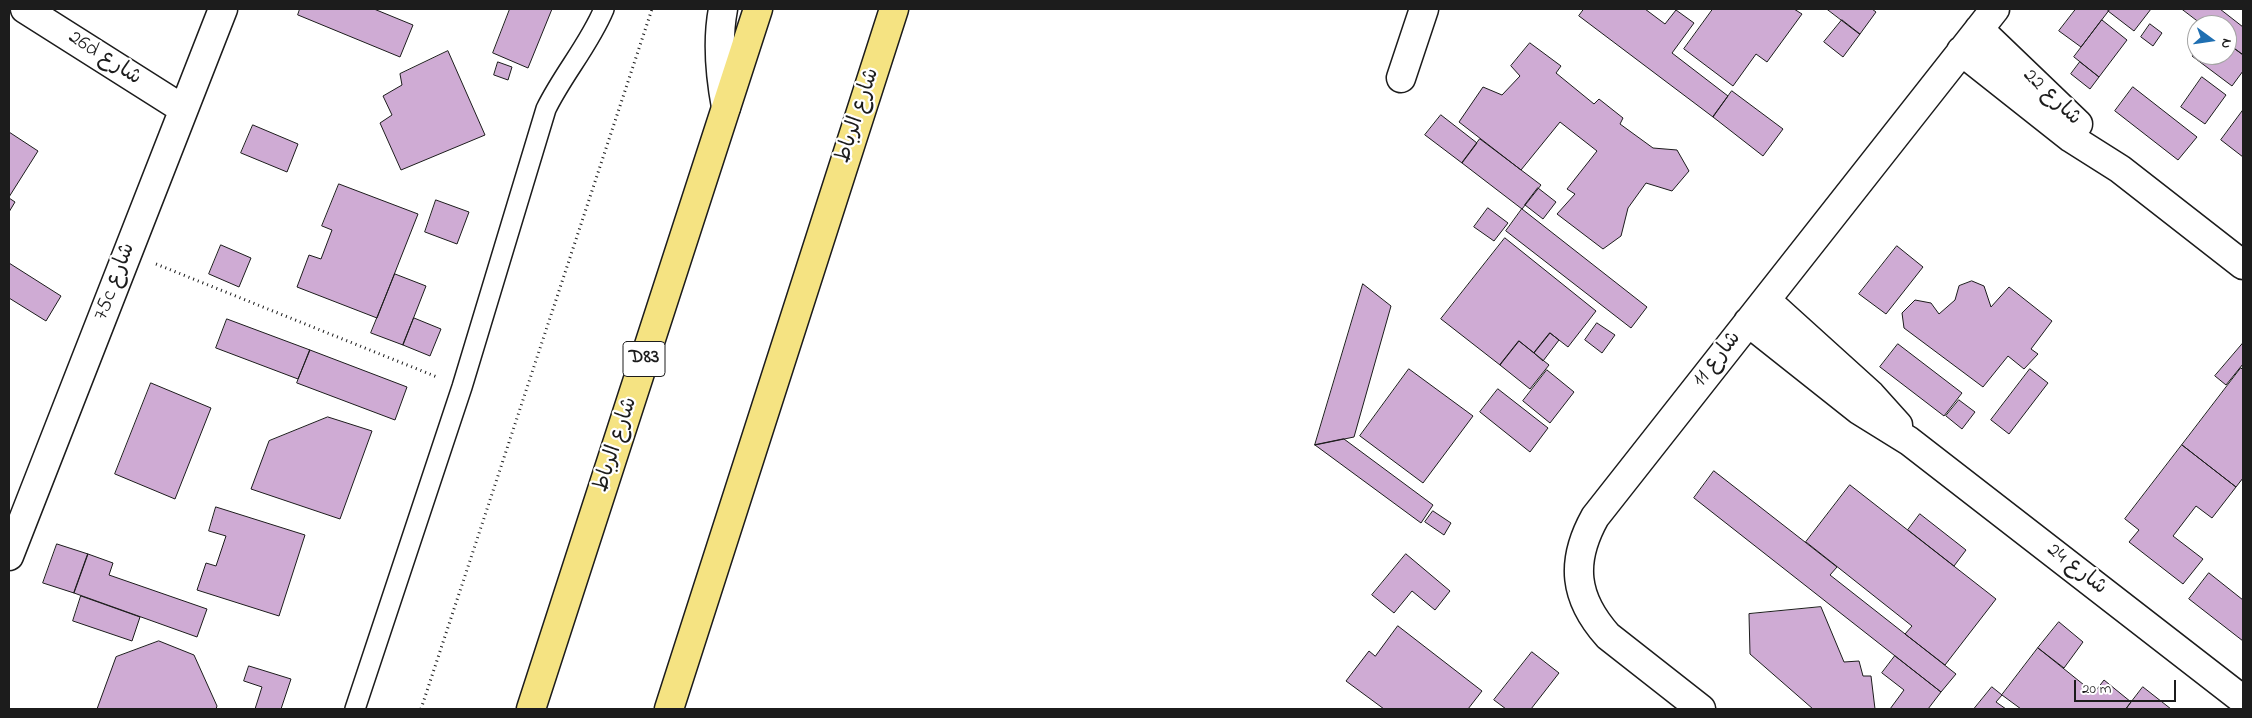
<!DOCTYPE html>
<html>
<head>
<meta charset="utf-8">
<style>
	body { margin:0 }
	#map { position:relative; width:2252px; height:718px; overflow:hidden; background:#fff; font-family:"Indie Flower",sans-serif }
	canvas { display:block }
	.frame { position:absolute; inset:0; border:10px solid #1c1c1c; pointer-events:none }
	.north { position:absolute; left:2187px; top:15px; width:50px; height:50px; box-sizing:border-box; background:#fff; border:1px solid #a4a4a4; border-radius:50%; rotate:104deg; font-size:14px; font-weight:700; line-height:20px; text-align:center; color:#1c1c1c }
	.north::after { content:''; display:block; margin:auto; width:18px; height:22px; background:#1f6fb2; clip-path:polygon(50% 0,100% 100%,50% 72%,0 100%) }
	.scale { position:absolute; left:2074px; top:680px; width:102px; height:22px; box-sizing:border-box; border:2px solid #1c1c1c; border-top:0; padding-left:6px; font-size:15px; line-height:18px; white-space:nowrap; color:#1c1c1c; -webkit-text-stroke:4px #fff; paint-order:stroke }
</style>
</head>
<body>
<div id="map">
<canvas width="2252" height="718"></canvas>
<div class="frame"></div>
<div class="north">N</div>
<div class="scale">20 m</div>
</div>
<script>
const ctx = document.querySelector('canvas').getContext('2d');
ctx.lineJoin = 'round';
function paint(path, color) { ctx.fillStyle = color; ctx.fill(path, 'evenodd'); }
function stroke(path, color, width, dash) { ctx.strokeStyle = color; ctx.lineWidth = width; ctx.lineCap = dash ? 'butt' : 'round'; ctx.setLineDash(dash || []); ctx.stroke(path); }
function label(font, color, halo, rows, align = 'center') {
  ctx.font = font + ' "Indie Flower","Playpen Sans Arabic",sans-serif'; ctx.lineWidth = 4.5; ctx.setLineDash([]); ctx.textBaseline = 'middle'; ctx.strokeStyle = halo; ctx.fillStyle = color; for (const [text, x, y, turn = 0] of rows) {
    ctx.save(); ctx.translate(x, y); ctx.rotate((+turn || 0) * Math.PI / 180); ctx.textAlign = isNaN(turn) ? turn : align; if (halo) ctx.strokeText(text, 0, 0); ctx.fillText(text, 0, 0); ctx.restore();
  }
}
const building = new Path2D(`
	M300 9H374L413 25 400 57 298 15Z
	M510 9H552L528 68 493 53Z
	M1584 9H1645L1665 24 1676 10 1694 23 1672 53 1728 96 1713 117 1579 16Z
	M1713 9H1794L1802 14 1767 62 1756 54 1733 86 1684 49Z
	M1827 9H1872L1876 12 1860 34Z
	M2076 9H2110L2081 47 2059 31Z
	M2110 9H2151L2134 31 2108 11Z
	M2182 9H2220L2243 27V52L2242 54 2227 43V25H2203Z
	M1842 20 1860 34 1843 57 1824 42Z
	M2102 20 2127 40 2099 77 2074 57Z
	M2150 24 2162 33 2153 46 2141 37Z
	M1530 43 1561 66 1556 73 1594 104 1599 99 1623 118 1620 124 1653 148 1677 150 1689 171 1672 191 1646 183 1628 208 1621 236 1603 249 1557 214 1575 194 1567 189 1597 151 1560 122 1521 170 1459 122 1483 87 1502 95 1520 76 1511 66Z
	M2227 43 2243 55V71L2232 86 2192 56 2197 50V55H2227Z
	M448 51 485 135 401 170 380 123 392 115 383 96 402 85 400 74Z
	M498 62 512 67 508 80 494 75Z
	M2080 62 2099 77 2090 89 2071 74Z
	M2202 77 2226 95 2205 124 2181 107Z
	M2133 87 2197 137 2178 160 2115 111Z
	M1732 91 1783 129 1763 156 1713 117Z
	M2243 110V157L2221 140Z
	M1441 115 1477 143 1462 163 1425 135Z
	M253 125 298 144 287 172 241 153Z
	M9 132 38 151 9 197Z
	M1480 139 1541 185 1522 209 1462 163Z
	M339 184 418 214 377 318 297 287 309 255 321 259 332 230 322 226Z
	M1538 188 1556 202 1543 219 1525 205Z
	M9 198 15 202 9 212Z
	M436 200 469 212 457 244 425 232Z
	M1488 208 1508 223 1494 241 1474 227Z
	M1522 209 1647 307 1631 328 1506 231Z
	M1505 238 1596 311 1568 347 1550 333 1534 353 1519 341 1500 365 1441 319Z
	M221 245 251 258 239 287 209 274Z
	M1897 246 1923 267 1886 314 1859 294Z
	M9 263 61 296 46 321 9 298Z
	M395 274 426 286 403 345 371 333Z
	M1972 281 1984 286 1991 307 2009 287 2052 321 2031 349 2038 354 2024 369 2008 356 1983 387 1904 328 1902 313 1915 300 1931 303 1939 314 1955 300 1959 286Z
	M1363 284 1391 306 1354 437 1315 445Z
	M414 318 441 329 430 356 403 345Z
	M227 319 310 350 298 379 216 348Z
	M1597 323 1615 335 1602 353 1585 340Z
	M1550 333 1559 340 1543 361 1534 353Z
	M1519 341 1549 365 1530 389 1500 365Z
	M2243 343V364L2226 385 2215 376Z
	M1898 344 1962 393 1944 416 1880 367Z
	M310 350 407 387 395 420 297 383Z
	M2241 368 2243 370V478L2236 487 2182 445Z
	M1409 369 1473 416 1423 483 1360 436Z
	M2030 369 2048 383 2009 434 1991 420Z
	M1547 370 1574 392 1550 423 1523 401Z
	M151 383 211 408 175 499 115 474Z
	M1498 389 1548 428 1530 452 1480 412Z
	M1959 400 1975 412 1962 429 1946 416Z
	M328 417 372 431 340 519 251 489 269 441Z
	M1344 439 1433 505 1421 523 1315 445Z
	M2182 445 2236 487 2212 518 2196 506 2173 536 2203 559 2183 584 2129 542 2139 530 2125 519Z
	M1714 471 1837 567 1830 575 1956 674 1941 692 1694 498Z
	M1850 485 1996 599 1945 665 1905 634 1912 626 1806 542Z
	M216 507 305 535 279 616 197 590 206 563 216 566 226 536 209 531Z
	M1433 511 1451 523 1444 535 1425 522Z
	M1920 514 1966 550 1954 566 1908 530Z
	M57 544 88 554 74 593 43 583Z
	M88 554 113 563 109 575 207 609 197 637 74 593Z
	M1406 554 1450 591 1435 610 1412 591 1394 613 1372 595Z
	M2209 573 2243 600V641L2189 599Z
	M81 596 140 617 132 641 73 621Z
	M1821 607 1844 662 1859 661 1863 676H1871L1875 709H1813L1750 654 1749 614Z
	M2059 622 2083 642 2064 668 2038 648Z
	M1398 626 1482 691 1468 709H1384L1346 681 1369 651 1375 656Z
	M159 641 194 655 217 706 216 709H97L116 657Z
	M2038 648 2094 693 2104 680 2131 702 2126 709H2021L2002 695Z
	M1532 652 1559 673 1531 709H1506L1494 700Z
	M1895 656 1941 692 1928 709H1890L1904 690 1882 673Z
	M249 666 291 679 281 709H255L262 687 244 681Z
	M1992 687 2002 695 1996 702 2006 709H1974Z
	M2143 687 2171 709H2126Z`);
paint(building, '#cfabd4');
stroke(building, '#1c1c1c', 1);
const lane = new Path2D(`
	M355 709 462 387 546 109C563 74 589 45 604 9`);
const street = new Path2D(`
	M25 9 183 109
	M723 9C717 41 720 75 726 107
	M1979 29 2078 124
	M1961 51 2071 138 2120 169 2243 265
	M1401 78 1424 9
	M1766 300 1871 395 1898 425
	M1748 322 1859 410 1909 441 2243 700
	M9 556 223 9
	M1701 709 1608 636C1574 598 1570 562 1595 517L1995 9`);
const highway = new Path2D(`
	M531 709 758 9
	M669 709 894 9`);
stroke(lane, '#1c1c1c', 22);
stroke(street, '#1c1c1c', 31);
stroke(highway, '#1c1c1c', 31);
stroke(new Path2D(`
	M156 264 437 377
	M421 709 652 9`), '#1c1c1c', 3, [1, 4]);
stroke(lane, '#fff', 19);
stroke(street, '#fff', 28);
stroke(highway, '#f5e382', 28);
for (const [x, y, w] of [
	[644,359,42]
]) { const box = new Path2D(); box.roundRect(x - w / 2, y - 17.5, w, 35, 4); ctx.fillStyle = '#fff'; ctx.fill(box); stroke(box, '#1c1c1c', 1); }
label('bold 20px', '#1c1c1c', null, [
	["D83",644,359]
]);
label('21px', '#1c1c1c', '#fff', [
	["26d شارع",104,59,33],
	["شارع 22",2051,98,44],
	["شارع الرباط",859,116,-72],
	["75c شارع",116,282,-69],
	["شارع 11",1718,360,-52],
	["شارع الرباط",617,445,-72],
	["شارع 24",2076,570,38]
]);
</script>
</body>
</html>
